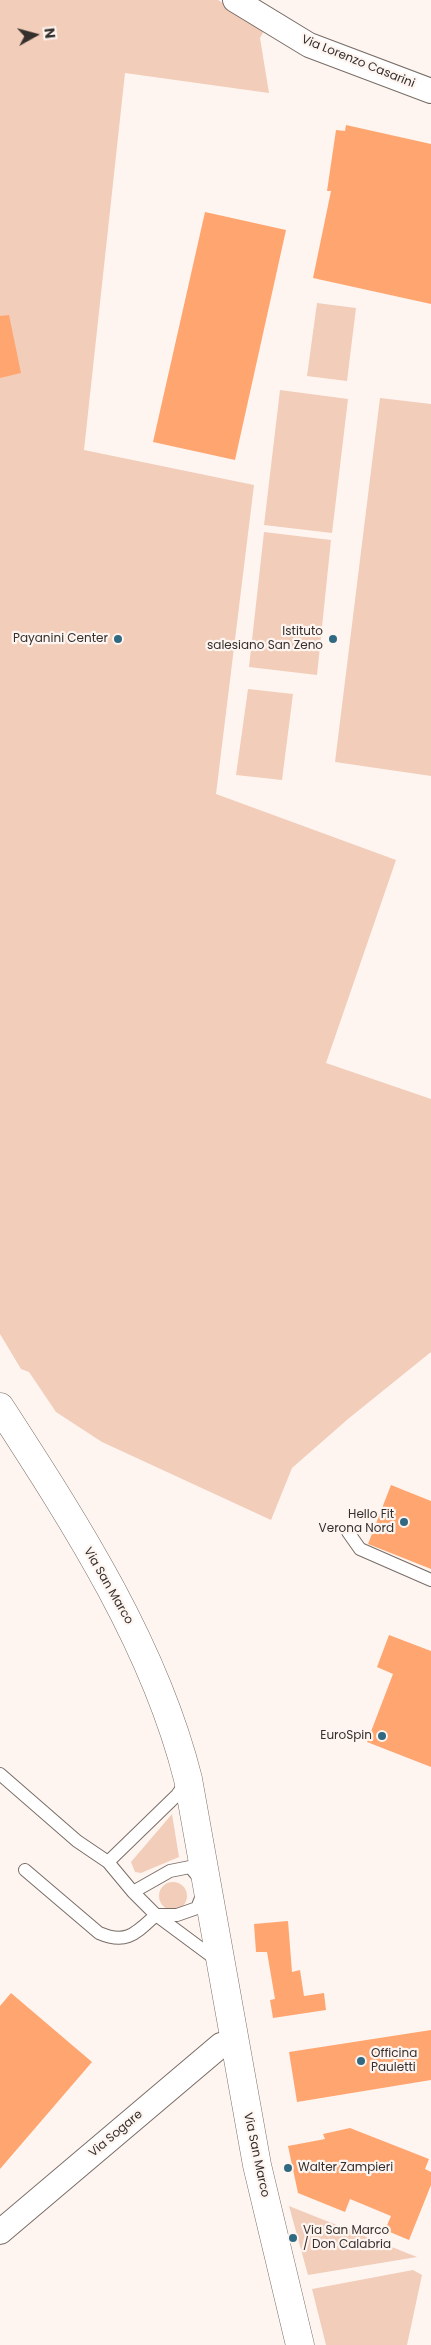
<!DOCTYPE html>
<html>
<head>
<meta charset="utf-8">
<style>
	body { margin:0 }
	#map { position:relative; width:431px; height:2345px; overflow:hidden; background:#fef5f1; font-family:Poppins,sans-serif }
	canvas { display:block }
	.north { position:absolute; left:10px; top:10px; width:50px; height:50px; -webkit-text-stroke:4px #fef5f1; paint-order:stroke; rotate:83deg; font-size:14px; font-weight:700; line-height:20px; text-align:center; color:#35302d }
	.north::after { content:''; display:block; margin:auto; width:18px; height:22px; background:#35302d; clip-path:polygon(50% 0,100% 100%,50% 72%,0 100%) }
</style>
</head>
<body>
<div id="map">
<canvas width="431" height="2345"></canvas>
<div class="north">N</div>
</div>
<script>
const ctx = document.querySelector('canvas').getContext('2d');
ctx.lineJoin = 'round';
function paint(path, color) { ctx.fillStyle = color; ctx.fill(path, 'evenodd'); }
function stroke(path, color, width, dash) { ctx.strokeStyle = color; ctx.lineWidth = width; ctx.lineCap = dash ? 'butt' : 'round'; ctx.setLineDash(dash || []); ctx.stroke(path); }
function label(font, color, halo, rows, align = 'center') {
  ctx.font = font + ' Poppins,sans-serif'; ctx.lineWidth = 4.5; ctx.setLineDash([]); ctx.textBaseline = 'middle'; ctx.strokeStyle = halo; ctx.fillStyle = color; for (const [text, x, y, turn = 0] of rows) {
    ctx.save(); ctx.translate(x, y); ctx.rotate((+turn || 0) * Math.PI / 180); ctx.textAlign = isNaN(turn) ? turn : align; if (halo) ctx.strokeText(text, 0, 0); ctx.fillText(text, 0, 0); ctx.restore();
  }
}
paint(new Path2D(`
	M0 0H218L265 29 260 38 269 93 125 73 84 450 254 485 216 794 396 860 326 1063 431 1099V1352L348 1419 292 1468 271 1520 102 1442 56 1412 29 1372 21 1369 0 1334Z
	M317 303 356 308 347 381 307 376Z
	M280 390 348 399 332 533 264 525Z
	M380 398 431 404V776L335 762Z
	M264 532 331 540 317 675 249 667Z
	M248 689 293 694 282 780 236 775Z
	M172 1814 179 1857 141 1873 135 1872 131 1862Z
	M159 1896a14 14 0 1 1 28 0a14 14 0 1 1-28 0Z
	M289 2206 417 2257 308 2275Z
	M413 2270 422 2275 407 2345H326L312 2289Z`), '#f2cdb9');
paint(new Path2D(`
	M346 125 431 144V304L313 278 331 191H327L336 130 345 131Z
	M205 212 286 230 235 460 153 442Z
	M9 315 21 373 0 378V316Z
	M391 1485 431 1501V1569L368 1544Z
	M389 1635 431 1651V1767L367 1742 393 1674 377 1667Z
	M288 1921 292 1972 300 1970 304 1996 324 1993 326 2010 273 2018 270 2000 275 1999 267 1952H256L254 1924Z
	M11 1993 92 2062 0 2169V2006Z
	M431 2030V2080L297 2102 289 2052Z
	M350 2128 429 2159 425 2169 431 2172V2185L409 2240 385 2230 391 2216 350 2199 345 2212 298 2193 288 2146 325 2139 323 2134Z`), '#ffa570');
const lane = new Path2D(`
	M348 1532 360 1549 431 1580
	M0 1774 77 1841 108 1862 133 1892 156 1915 218 1961
	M108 1862 177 1795 187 1781
	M25 1870 99 1933C127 1945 136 1933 156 1915H177L197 1908 206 1886 190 1867 170 1871 133 1892`);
const street = new Path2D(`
	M235 0 309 45 431 91
	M0 2232 221 2045 234 2042`);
const secondary = new Path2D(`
	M0 1407C75 1523 154 1644 188 1779L257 2165 300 2345`);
stroke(lane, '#796d67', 14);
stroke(street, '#796d67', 26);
stroke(secondary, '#796d67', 29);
stroke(lane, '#fff', 12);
stroke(street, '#fff', 24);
stroke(secondary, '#fff', 28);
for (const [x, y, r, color] of [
	[118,639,5,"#316983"],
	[333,639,5,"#316983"],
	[404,1522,5,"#316983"],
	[382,1736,5,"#316983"],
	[361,2061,5,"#316983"],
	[288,2168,5,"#316983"],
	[293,2238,5,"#316983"]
]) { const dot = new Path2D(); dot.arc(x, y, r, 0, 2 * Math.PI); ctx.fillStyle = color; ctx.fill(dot); stroke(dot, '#fef5f1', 2); }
label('12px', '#35302d', '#fef5f1', [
	["Via Lorenzo Casarini",358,62,22],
	["Via San Marco",108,1586,60],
	["Via Sogare",116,2134,-40],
	["Via San Marco",256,2155,78]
]);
label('12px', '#35302d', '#fef5f1', [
	["Istituto",323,632],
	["salesiano San Zeno",323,646],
	["Payanini Center",108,639],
	["Hello Fit",394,1515],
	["Verona Nord",394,1529],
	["EuroSpin",372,1736],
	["Officina",371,2054,"left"],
	["Pauletti",371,2068,"left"],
	["Walter Zampieri",298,2168,"left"],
	["Via San Marco",303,2231,"left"],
	["/ Don Calabria",303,2245,"left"]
], 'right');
</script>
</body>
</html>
